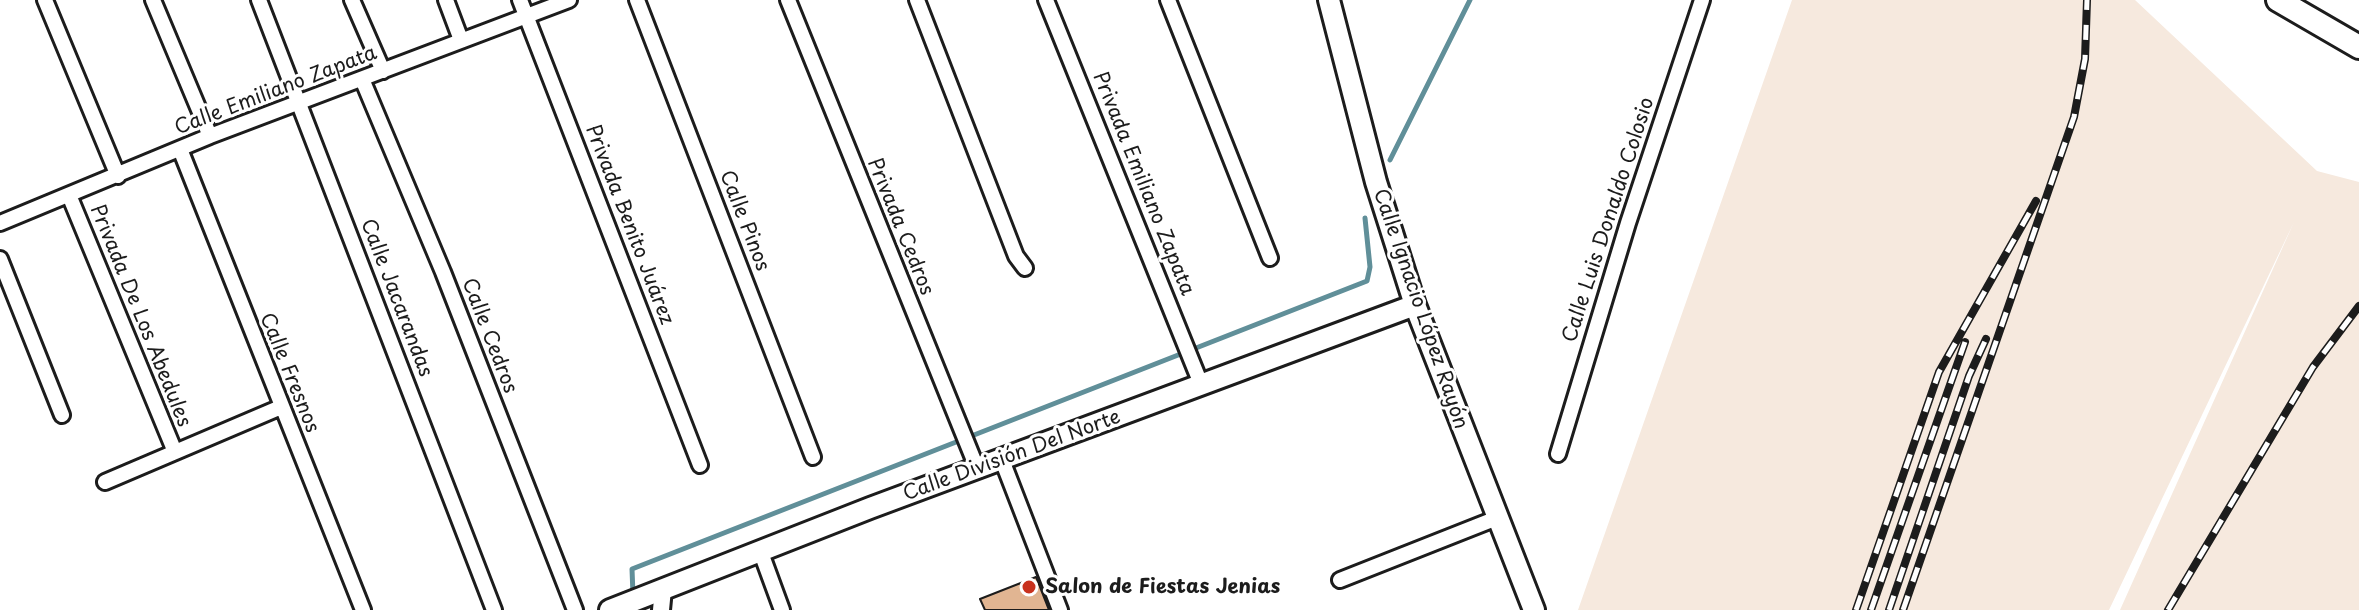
<!DOCTYPE html>
<html>
<head>
<meta charset="utf-8">
<style>
	body { margin:0 }
	canvas { display:block; background:#fff }
</style>
</head>
<body>
<canvas width="2359" height="610"></canvas>
<script>
const ctx = document.querySelector('canvas').getContext('2d');
ctx.lineJoin = 'round';
function paint(path, color) { ctx.fillStyle = color; ctx.fill(path, 'evenodd'); }
function stroke(path, color, width, dash) { ctx.strokeStyle = color; ctx.lineWidth = width; ctx.lineCap = dash ? 'butt' : 'round'; ctx.setLineDash(dash || []); ctx.stroke(path); }
function label(font, color, halo, rows, align = 'center') {
  ctx.font = font + ' "Playpen Sans",sans-serif'; ctx.lineWidth = 6; ctx.setLineDash([]); ctx.textBaseline = 'middle'; ctx.strokeStyle = halo; ctx.fillStyle = color; for (const [text, x, y, turn = 0] of rows) {
    ctx.save(); ctx.translate(x, y); ctx.rotate((+turn || 0) * Math.PI / 180); ctx.textAlign = isNaN(turn) ? turn : align; if (halo) ctx.strokeText(text, 0, 0); ctx.fillText(text, 0, 0); ctx.restore();
  }
}
paint(new Path2D(`
	M1792 0H2135L2317 171 2359 182V610H2120L2294 222 2109 610H1578Z`), '#f6e9de');
stroke(new Path2D(`
	M1390 160 1470 0
	M633 595 632 569 1367 281 1370 267 1365 218`), '#608f99', 5);
const building = new Path2D(`
	M1036 577 1049 610H985L980 599Z`);
paint(building, '#e1b592');
stroke(building, '#1c1c1c', 2);
const minor = new Path2D(`
	M45 0 118 176
	M153 0 210 136
	M259 0 494 610
	M352 0 383 71
	M446 0 461 40
	M520 0 700 465
	M637 0 813 457
	M788 0 977 468
	M917 0 1016 256 1025 268
	M1046 0 1201 384
	M1168 0 1270 258
	M362 79 443 272 575 610
	M180 149 363 610
	M69 195 175 452
	M0 223 210 136 569 0
	M0 259 62 415
	M1558 454 1628 223 1702 0
	M1002 460 1060 610
	M105 482 281 407
	M760 550 782 610
	M1340 580 1497 518`);
const tertiary = new Path2D(`
	M661 610 663 589`);
const secondary = new Path2D(`
	M1329 0 1376 182 1415 305 1534 610
	M610 610 870 508 1415 305`);
const primary = new Path2D(`
	M2278 0 2359 47`);
stroke(minor, '#1c1c1c', 20);
stroke(tertiary, '#1c1c1c', 22);
stroke(secondary, '#1c1c1c', 26);
stroke(primary, '#1c1c1c', 28);
stroke(minor, '#fff', 14);
stroke(tertiary, '#fff', 16);
stroke(secondary, '#fff', 20);
stroke(primary, '#fff', 22);
const rail = new Path2D(`
	M1856 610 1939 372 2036 201
	M1871 610 1965 342
	M1889 610 1969 376 1986 339
	M1903 610 2074 117 2085 59 2087 0
	M2168 610 2313 367 2359 306`);
stroke(rail, '#1c1c1c', 8);
stroke(rail, '#fff', 5, [15]);
for (const [x, y, r, color] of [
	[1029,587,8,"#c8321e"]
]) { const dot = new Path2D(); dot.arc(x, y, r, 0, 2 * Math.PI); ctx.fillStyle = color; ctx.fill(dot); stroke(dot, '#fff', 3); }
label('20px', '#1c1c1c', '#fff', [
	["Calle Emiliano Zapata",276,91,-21],
	["Privada Emiliano Zapata",1143,184,68],
	["Calle Luis Donaldo Colosio",1609,220,-72],
	["Calle Pinos",744,221,69],
	["Privada Benito Juárez",629,225,69],
	["Privada Cedros",900,227,68],
	["Calle Jacarandas",396,298,69],
	["Calle Ignacio López Rayón",1420,309,71],
	["Privada De Los Abedules",140,316,68],
	["Calle Cedros",489,336,69],
	["Calle Fresnos",289,373,68],
	["Calle División Del Norte",1012,456,-20]
]);
label('bold 20px', '#1c1c1c', '#fff', [
	["Salon de Fiestas Jenias",1045,587]
], 'left');
</script>
</body>
</html>
